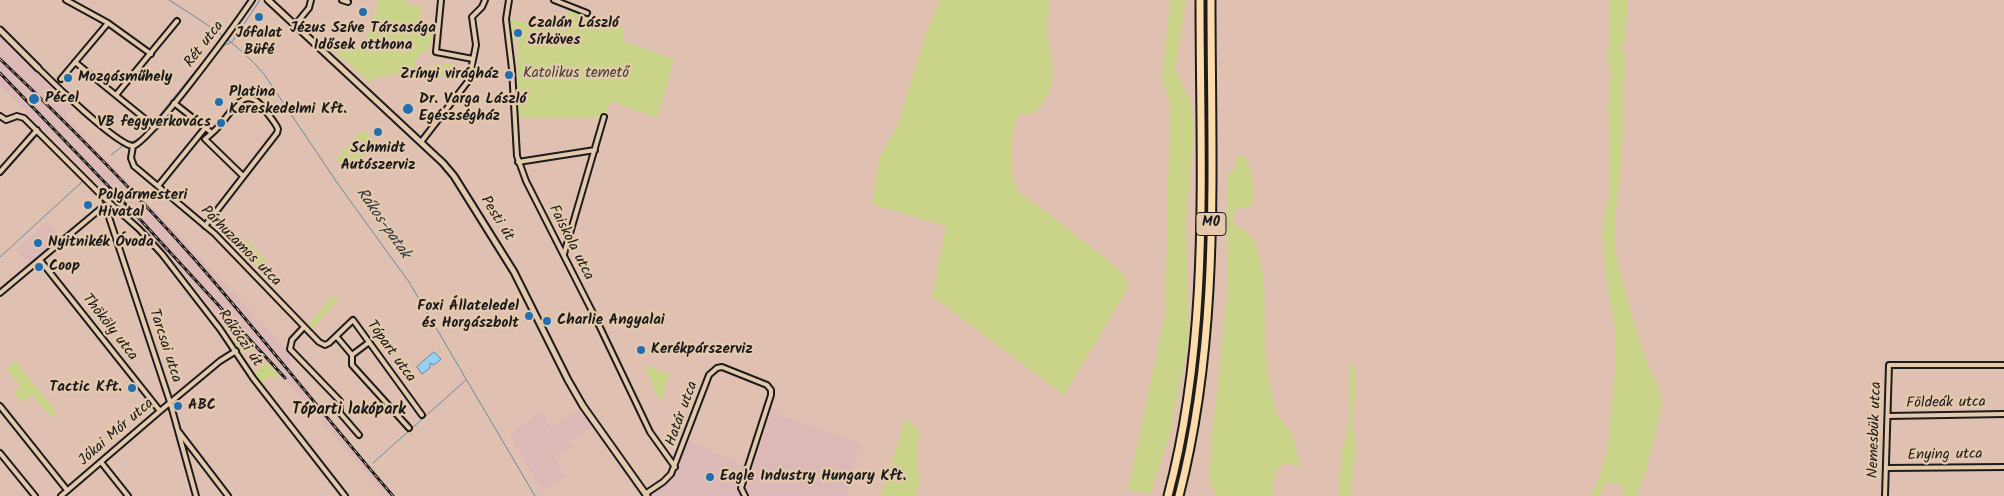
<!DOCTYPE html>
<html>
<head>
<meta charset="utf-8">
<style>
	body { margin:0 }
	canvas { display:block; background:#e0c1b1 }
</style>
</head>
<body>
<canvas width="2004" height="496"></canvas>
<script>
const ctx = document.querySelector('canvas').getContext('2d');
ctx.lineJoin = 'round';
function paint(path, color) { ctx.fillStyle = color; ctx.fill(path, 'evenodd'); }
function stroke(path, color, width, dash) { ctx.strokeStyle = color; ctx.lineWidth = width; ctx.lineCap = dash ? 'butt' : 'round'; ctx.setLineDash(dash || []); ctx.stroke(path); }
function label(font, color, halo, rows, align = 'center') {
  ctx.font = font + ' Kalam,sans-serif'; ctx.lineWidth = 4.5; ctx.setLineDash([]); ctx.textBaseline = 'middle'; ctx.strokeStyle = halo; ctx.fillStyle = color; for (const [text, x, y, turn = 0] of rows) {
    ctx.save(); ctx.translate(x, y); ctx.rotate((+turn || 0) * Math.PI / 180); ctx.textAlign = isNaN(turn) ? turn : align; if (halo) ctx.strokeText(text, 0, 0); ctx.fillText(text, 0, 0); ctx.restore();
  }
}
paint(new Path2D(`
	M0 36 73 107 65 116 288 350 291 358 288 366 297 377 296 379 395 496H386L282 376 269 362 248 351 165 251 0 86Z
	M47 221 61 236 30 263 15 250Z
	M579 409 591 427 568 441 571 447 555 455 564 477 541 491 510 434 542 411 551 427Z
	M772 412 859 443 847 496H751L746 489Z
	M689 441 746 466 738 489 743 496H651L650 494 666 483 673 476Z`), '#dcb8b6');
paint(new Path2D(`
	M379 0H405V4L421 6 420 22 434 25 430 48 417 56 415 64 420 68H429L431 66 451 63 449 79 439 76 437 80H404L397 73 376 78 369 82 330 47 337 41 363 49Z
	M940 0H1050C1049 12 1047 24 1048 36 1053 73 1060 82 1034 114H1018C1010 138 1003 189 1032 201L1106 259 1125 276 1128 288 1064 395 932 296 946 226 872 204 879 158 897 127 925 36Z
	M1170 0H1186L1175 69 1191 101 1194 132 1186 224 1189 337 1170 434 1150 494 1128 490 1165 315 1170 103 1162 78Z
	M1609 0H1628L1625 42 1620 47 1625 54 1622 152 1615 223V246L1621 275 1636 330 1649 367 1659 388 1662 405 1647 467 1637 496H1623L1624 489 1615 483 1604 484 1600 496H1590L1598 481 1608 446 1615 372 1616 331 1609 298 1602 237 1603 219 1609 195 1610 168 1608 108 1611 73 1607 54 1609 43Z
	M568 7 624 28 623 41 674 59 657 118 611 101 603 117 518 118V39H510L512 19 540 27 566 31Z
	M362 130 376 142 350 171 336 159Z
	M1244 155C1250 168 1260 195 1249 208H1237L1233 214 1235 226 1246 231 1255 242 1264 277 1265 343 1269 382 1276 412 1292 435 1300 463 1298 466 1287 463 1276 469 1272 491 1275 496H1217L1209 482 1211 446 1228 287V175L1235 168 1237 157Z
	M244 238 266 260 258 267 237 246Z
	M333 295 338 299 314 327H311L308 325Z
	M239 334 255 350 240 353 233 344Z
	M16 361 57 413 51 417 32 395 21 402 14 392 21 386 6 369Z
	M266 362 278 374 273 379 270 376 263 381 266 386 262 385 254 374Z
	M1352 364 1354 366 1356 384 1353 422 1356 447 1351 496H1339L1342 451 1349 422 1350 365Z
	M644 365 669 374 661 403Z
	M905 419 920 430 917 454 920 483 915 496H881Z`), '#c9d488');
const water = new Path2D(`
	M434 352 441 359 434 365 430 363V368L422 374 417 367Z`);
paint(water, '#94d1f5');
stroke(water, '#64899e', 1);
stroke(new Path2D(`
	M169 0C203 22 237 42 264 74L338 184 409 282 535 496
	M225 45 232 42 260 0
	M128 143 141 138 210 53
	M111 155 124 145
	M0 257 83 181
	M373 463 466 380`), '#64899e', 1);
const street = new Path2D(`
	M66 0 108 23 151 54
	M342 0 348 2
	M441 0 436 52 473 59
	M509 0 506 19 512 69 517 156 526 181 596 319 650 432 675 467
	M554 0 587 13
	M295 25 309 8 311 0
	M75 62 155 127
	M38 68C52 82 117 145 133 146
	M61 79 108 23
	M116 95 177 21
	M174 103 212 133
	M0 116 6 120 17 116 24 118 102 196 139 229 162 254 220 329 253 378 345 496
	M205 139C210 135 215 131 219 126 233 111 245 82 265 110 269 116 275 122 278 129L277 133 205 226
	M205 139 243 176
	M421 142 469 80 476 45 472 17 482 7 485 0
	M133 146 131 158 134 166 215 234 319 342 325 345 329 343 353 320 422 415
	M133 146C150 142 237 22 252 0
	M518 162 595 150
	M0 172 37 130
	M158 186 205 128
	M105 205 170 402 196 496
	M564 254 604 117
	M40 260 160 411
	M0 293 105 205
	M304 327 292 340 290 349 340 401V413L359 435
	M336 336 352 355V365L409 428
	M352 355 368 343
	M0 406 67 490
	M1888 416 2004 414
	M179 432 228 496
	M0 453 35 496
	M101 462 128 496
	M1886 468 2004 467
	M645 494 663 482 671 474 709 375 717 368 722 367 767 385 771 390V395L741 488 745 496
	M61 496 160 411 220 361 236 351
	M1885 496 1889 365H2004`);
const secondary = new Path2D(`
	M268 0 443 163 454 176 514 272 568 380 583 406 647 496
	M0 30 38 68`);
const highway = new Path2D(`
	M1168 496C1211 334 1200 166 1200 0
	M1179 496C1221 334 1211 166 1211 0`);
stroke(street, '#1c1c1c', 8);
stroke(secondary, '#1c1c1c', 9);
stroke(highway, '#1c1c1c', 11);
stroke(street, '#e4c9ac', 4);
stroke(secondary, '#e4c9ac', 5);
stroke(highway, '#fddcac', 7);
const rail = new Path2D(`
	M0 59C68 124 134 191 197 262 264 339 327 419 393 496
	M0 73 136 215 285 378`);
stroke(rail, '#1c1c1c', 3);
stroke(rail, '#e4c9ac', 1, [4]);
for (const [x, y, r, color] of [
	[363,12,5,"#1f6fb2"],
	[259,17,5,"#1f6fb2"],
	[518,33,5,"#1f6fb2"],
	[509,75,5,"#1f6fb2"],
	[68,78,5,"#1f6fb2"],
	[34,99,6,"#1f6fb2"],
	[219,102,5,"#1f6fb2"],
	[408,109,6,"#1f6fb2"],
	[221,123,5,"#1f6fb2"],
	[378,132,5,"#1f6fb2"],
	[88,205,5,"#1f6fb2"],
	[38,243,5,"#1f6fb2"],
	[39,267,5,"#1f6fb2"],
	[529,316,5,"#1f6fb2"],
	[547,321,5,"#1f6fb2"],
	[641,350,5,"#1f6fb2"],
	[132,388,5,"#1f6fb2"],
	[178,406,5,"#1f6fb2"],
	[710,477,5,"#1f6fb2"]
]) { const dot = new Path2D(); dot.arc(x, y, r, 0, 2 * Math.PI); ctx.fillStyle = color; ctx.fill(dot); stroke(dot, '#e4c9ac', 2); }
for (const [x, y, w] of [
	[1211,224,30]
]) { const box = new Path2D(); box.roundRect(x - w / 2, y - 11.5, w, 23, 4); ctx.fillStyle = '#e4c9ac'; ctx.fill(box); stroke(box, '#1c1c1c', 1); }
label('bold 14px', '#1c1c1c', null, [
	["M0",1211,224]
]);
label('bold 15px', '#1c1c1c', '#e4c9ac', [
	["Czalán László",528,24],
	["Sírköves",528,41],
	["Jézus Szíve Társasága",363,29,"center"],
	["Idősek otthona",363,46,"center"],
	["Jófalat",259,34,"center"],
	["Büfé",259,51,"center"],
	["Zrínyi virágház",499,75,"right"],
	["Mozgásműhely",78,78],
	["Platina",229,93],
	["Kereskedelmi Kft.",229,110],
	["Pécel",45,99],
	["Dr. Varga László",419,100],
	["Egészségház",419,117],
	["VB fegyverkovács",211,123,"right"],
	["Schmidt",378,149,"center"],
	["Autószerviz",378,166,"center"],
	["Polgármesteri",98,196],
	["Hivatal",98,213],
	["Nyitnikék Óvoda",48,243],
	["Coop",49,267],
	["Foxi Állateledel",519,307,"right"],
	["és Horgászbolt",519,324,"right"],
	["Charlie Angyalai",557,321],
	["Kerékpárszerviz",651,350],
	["Tactic Kft.",122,388,"right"],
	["ABC",188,406],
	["Eagle Industry Hungary Kft.",720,477]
], 'left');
label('15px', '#1c1c1c', '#e4c9ac', [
	["Rét utca",205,45,-52],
	["Pesti út",496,219,58],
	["Faiskola utca",570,243,63],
	["Párhuzamos utca",240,247,45],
	["Thököly utca",109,328,52],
	["Rákóczi út",239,339,55],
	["Tarcsai utca",164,346,72],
	["Tópart utca",390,352,54],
	["Földeák utca",1946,404,-1],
	["Határ utca",683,414,-70],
	["Nemesbük utca",1876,430,-88],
	["Jókai Mór utca",117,433,-41],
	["Enying utca",1945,456,-1]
]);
label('15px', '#3f4132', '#e4c9ac', [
	["Katolikus temető",576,74]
]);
label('italic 16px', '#344047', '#e4c9ac', [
	["Rákos-patak",382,224,55]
]);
label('bold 16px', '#1c1c1c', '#e4c9ac', [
	["Tóparti lakópark",349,411]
]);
</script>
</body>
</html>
